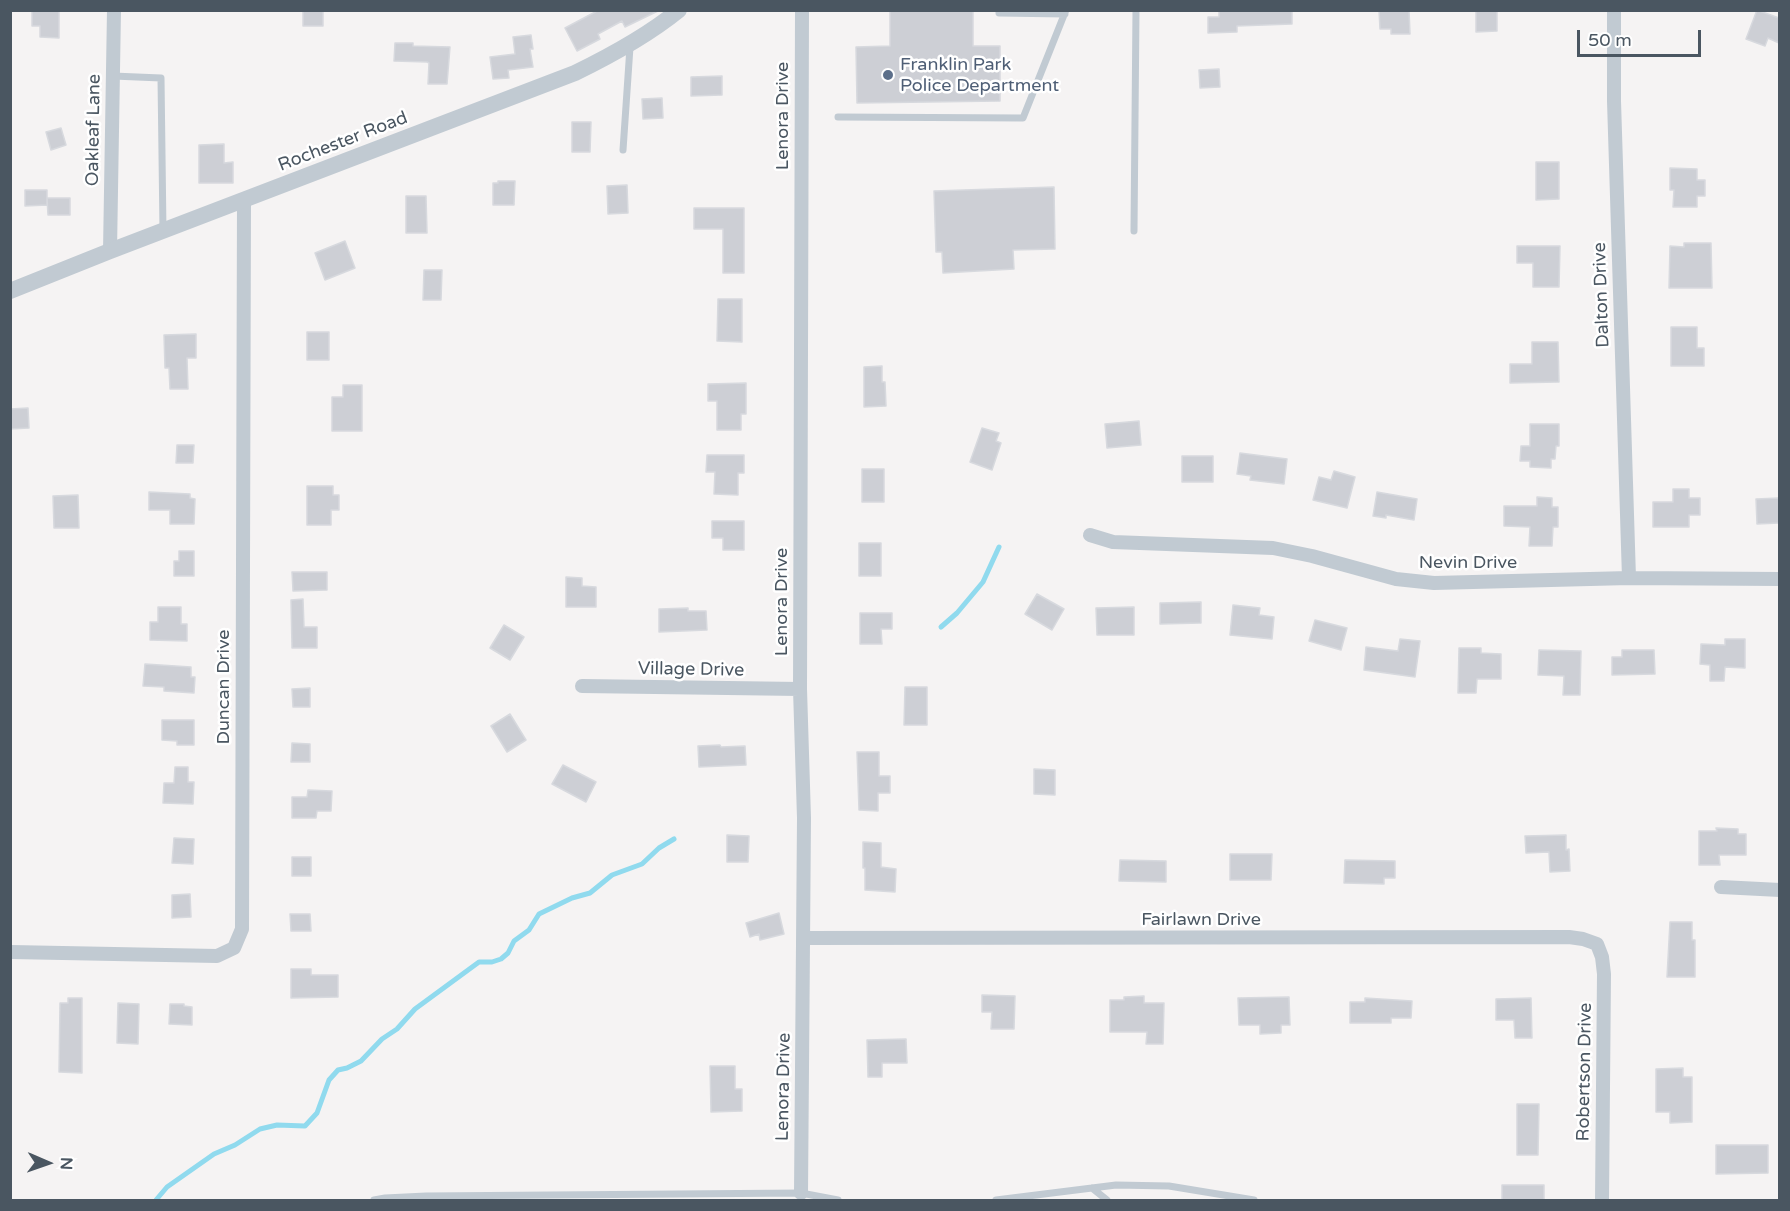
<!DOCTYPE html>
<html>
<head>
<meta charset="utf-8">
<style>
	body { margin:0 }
	#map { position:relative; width:1790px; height:1211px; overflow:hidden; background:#f5f3f3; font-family:"Varela Round",sans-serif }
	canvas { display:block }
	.frame { position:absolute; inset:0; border:12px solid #4a5661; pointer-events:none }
	.north { position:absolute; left:18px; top:1133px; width:60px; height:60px; -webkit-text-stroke:4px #fff; paint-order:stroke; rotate:92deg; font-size:16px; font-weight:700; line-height:24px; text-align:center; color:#4a5661 }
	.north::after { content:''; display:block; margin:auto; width:21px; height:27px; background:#4a5661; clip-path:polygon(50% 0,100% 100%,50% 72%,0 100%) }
	.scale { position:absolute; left:1577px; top:30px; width:124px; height:27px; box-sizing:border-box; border:3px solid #4a5661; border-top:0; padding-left:8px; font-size:18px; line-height:21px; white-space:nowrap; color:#4a5661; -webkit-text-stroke:4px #fff; paint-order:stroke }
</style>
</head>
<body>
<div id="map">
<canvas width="1790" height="1211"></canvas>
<div class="frame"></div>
<div class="north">N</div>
<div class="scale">50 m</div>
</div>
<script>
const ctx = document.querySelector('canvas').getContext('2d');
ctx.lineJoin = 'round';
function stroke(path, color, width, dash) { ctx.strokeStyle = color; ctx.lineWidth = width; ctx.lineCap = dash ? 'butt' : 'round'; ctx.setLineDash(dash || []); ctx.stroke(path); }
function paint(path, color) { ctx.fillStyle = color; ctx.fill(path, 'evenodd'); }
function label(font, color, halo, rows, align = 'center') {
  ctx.font = font + ' "Varela Round",sans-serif'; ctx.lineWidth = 5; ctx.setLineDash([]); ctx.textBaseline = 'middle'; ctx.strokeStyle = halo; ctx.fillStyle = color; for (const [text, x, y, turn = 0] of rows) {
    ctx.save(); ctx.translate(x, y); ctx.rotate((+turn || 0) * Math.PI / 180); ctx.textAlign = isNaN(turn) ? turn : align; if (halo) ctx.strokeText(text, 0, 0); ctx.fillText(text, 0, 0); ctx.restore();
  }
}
stroke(new Path2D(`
	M941 627 957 613 983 582 999 547
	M156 1200 167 1187 214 1154 235 1145 260 1129 277 1125 305 1126 317 1113 329 1080 338 1070 347 1068 361 1061 382 1039 397 1029 415 1009 479 962H492L501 959 508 953 514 941 529 930 539 914 572 898 590 893 612 875 642 864 659 848 674 839`), '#90daee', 5);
const building = new Path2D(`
	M32 10H59V38L40 37V26H32Z
	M303 10H323V26H303Z
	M599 10H660L625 27 622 21 598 34 600 39 577 51 565 28Z
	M890 10H973V46H1000V101L857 103 856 47 890 46Z
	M1219 10H1292V24L1237 26V32L1208 33V17H1219Z
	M1379 10H1409L1410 34H1391V29H1380Z
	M1476 10H1497V31L1476 32Z
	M1757 10 1779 18V43L1768 38 1765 46 1746 39Z
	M531 35 533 49H530L533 67 508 70 509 78 493 79 490 57 515 54 513 37Z
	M395 43H413V46L450 47 447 84H428L429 63 427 62 394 61Z
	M1219 69 1220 87 1200 88 1199 70Z
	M722 76V95L691 96V77Z
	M662 98 663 118 643 119 642 99Z
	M572 122H591L590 152H572Z
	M61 128 66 145 51 150 46 132Z
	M224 144V163L233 162V183H199V145Z
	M1536 162H1559V199L1536 200Z
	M1670 168 1697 169V180H1705V196H1697V207H1673L1674 190H1670Z
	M498 181H515L514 205H493V183H498Z
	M627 185 628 213 608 214 607 186Z
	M1054 187 1055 249 1013 250 1014 269 943 273 942 252H936L934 191Z
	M25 190H47V205L25 206Z
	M406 196H426L427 233H406Z
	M47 198H70V215H48Z
	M694 208H744V273H723V229H694Z
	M345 241 355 268 325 280 315 253Z
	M1684 243H1711L1712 288H1669L1670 246 1684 247Z
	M1517 246H1560L1559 287H1533V263H1517Z
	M424 270H442L441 300H423Z
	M718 299H742V342L717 341Z
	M1671 327H1697V348H1704V366H1671Z
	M307 332H329V360H307Z
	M196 334V358H187L188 389H170L169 368H165L164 335Z
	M1532 342H1558L1559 382 1510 383V364H1532Z
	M882 366V382H885L886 406 864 407V367Z
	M746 383V414H741V430H717V401H708V384Z
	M343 385H362V431H332V397H343Z
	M28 408 29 428 10 429V409Z
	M1139 421 1141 445 1107 448 1105 424Z
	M1530 424H1559V446H1556L1555 459H1551V468L1530 467V461H1520L1521 446H1530Z
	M982 428 999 433 996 441 1001 443 992 470 970 462Z
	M177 445H194L193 463H176Z
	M1240 453 1287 459 1284 484 1250 480 1251 476 1237 474Z
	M707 455H744V473H738V495L714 494 715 472H706Z
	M1182 456H1213V482H1182Z
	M862 469H884V502H862Z
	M1334 471 1355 477 1347 508 1313 500 1319 477 1331 480Z
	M307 486H333V495H339V510H331V525H307Z
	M1673 489H1689V498H1700V515H1689V527H1653V502H1673Z
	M149 492 190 494V498L195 499 194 524H170V510H149Z
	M1377 492 1417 499 1414 520 1386 515V518L1373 516Z
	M78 495 79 528H54L53 496Z
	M1537 497 1552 498V507H1558V527H1553L1552 546H1529L1530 527 1504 526V506H1537Z
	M1779 498V523L1757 524 1756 499Z
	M712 521H744V550H723V538H712Z
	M859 543H881V576H859Z
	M179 551H194V576H174V561H179Z
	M292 572H327V590L293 591Z
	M566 577 582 578V586L596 587V607H566Z
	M1037 594 1064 609 1052 630 1025 614Z
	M303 599 304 627H317V648H292L291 600Z
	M1201 602V623L1160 624V603Z
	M1233 605 1260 608 1259 615 1274 617 1272 639 1230 635Z
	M158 607H181V624H187V641L150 640V622H158Z
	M1134 607V635H1097L1096 608Z
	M688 608V611H706L707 630 659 632V609Z
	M860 613H892V629H881L882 644H860Z
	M1315 620 1347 628 1341 650 1309 641Z
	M504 625 524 637 510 660 490 648Z
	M1400 639 1420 641 1415 677 1364 670 1366 647 1398 651Z
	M1725 639H1745V668L1725 667 1724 681H1710V665L1700 664 1701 644 1725 645Z
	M1459 648H1481V653L1501 654V679H1477L1476 693H1458Z
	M1539 650 1581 651 1580 695H1563L1564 676 1538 675Z
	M1622 650H1654L1655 674 1612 675V657H1622Z
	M145 664 191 667V677H195L194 693 164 691V687L143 686Z
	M905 687H927V725H904Z
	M310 688V707H293L292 689Z
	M510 714 526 740 507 752 491 726Z
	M162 720H194V745H177V741L162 740Z
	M292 743 310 744V762H291Z
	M720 745 721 747 745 746 746 765 699 767 698 746Z
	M857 752H879V776H890V793H878V811L859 810Z
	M563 765 596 782 586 802 552 784Z
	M175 767H188V782H194L193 804 163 803 164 783H174Z
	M1034 769 1055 770V795L1034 794Z
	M308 790 332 791 331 811H317L316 818H292V797H307Z
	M1716 828 1738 829V834H1746V855H1719L1720 865H1699V831H1717Z
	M727 835 749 836 748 862H727Z
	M1566 835V850L1569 849 1570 871 1550 872 1549 852 1526 853 1525 836Z
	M174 838 194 839 193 864 172 863Z
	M863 842 881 843V867L896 869 895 892 865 890V868H863Z
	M1230 854H1272L1271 880H1230Z
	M292 857H311V876H292Z
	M1120 860 1166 861V882L1119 881Z
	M1345 860 1395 861V878H1384V884L1344 883Z
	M190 894 191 917 172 918V895Z
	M779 913 784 934 760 940 759 934 750 937 746 923Z
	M290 914H310L311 931H291Z
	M1670 922H1692V940H1695V977H1667Z
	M291 969H311V975H338V997L291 998Z
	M982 995 1015 996 1014 1029H991L992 1012H982Z
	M1144 996V1003H1164L1163 1044H1146L1147 1032H1110V1000H1124V997Z
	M1289 997 1290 1025H1281V1033L1260 1034V1025H1239L1238 998Z
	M68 998H82V1073L59 1072 60 1003H68Z
	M1365 998 1412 1001 1411 1018H1391V1023H1350V1002H1365Z
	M1531 998 1532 1038H1515L1514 1020H1496V999Z
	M118 1003 139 1004 138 1044 117 1043Z
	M170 1004H184V1006L192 1007V1025L169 1024Z
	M906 1039 907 1063H882V1077H868L867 1040Z
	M710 1066H735V1089H742V1111L711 1112Z
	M1683 1068V1077H1692V1122L1670 1123V1112H1656V1069Z
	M1517 1104H1539L1538 1155H1517Z
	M1716 1145H1768V1173L1716 1174Z
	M1502 1185H1544V1200H1502Z`);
paint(building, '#cdcfd5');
stroke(building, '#d7d9de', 1.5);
stroke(new Path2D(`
	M999 10V13L1065 14
	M113 76 161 78 163 231
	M838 117 1023 118 1066 10
	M623 150 630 47
	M1134 231 1136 10
	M1092 1188 1107 1200
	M374 1200 385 1198 426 1196 801 1193 838 1200
	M996 1200 1116 1185 1169 1186 1254 1200`), '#c1cad2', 7);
stroke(new Path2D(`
	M1614 10V101L1629 578
	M110 251 114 10
	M1090 535 1113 542 1273 548 1312 556 1396 579 1434 583 1629 578 1780 579
	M582 686 800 689
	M1721 887 1780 890
	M804 938 1569 937 1583 939 1597 944 1602 957 1604 974 1602 1200
	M11 952 217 956 234 948 242 929 244 201
	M801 1193 804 818 800 689 802 10`), '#c1cad2', 14);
stroke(new Path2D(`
	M10 291 110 251 575 73C612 55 647 36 679 10`), '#c1cad2', 16);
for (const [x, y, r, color] of [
	[888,75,6,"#5c6f8a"]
]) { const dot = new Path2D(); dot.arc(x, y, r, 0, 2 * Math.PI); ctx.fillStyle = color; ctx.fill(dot); stroke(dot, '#fff', 2); }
label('18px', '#4e5e75', '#fff', [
	["Franklin Park",900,65],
	["Police Department",900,86]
], 'left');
label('18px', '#4a5661', '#fff', [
	["Lenora Drive",783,116,-90],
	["Oakleaf Lane",94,130,-89],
	["Rochester Road",343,142,-21],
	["Dalton Drive",1602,295,-92],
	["Nevin Drive",1468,563],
	["Lenora Drive",782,602,-90],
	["Village Drive",691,670,1],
	["Duncan Drive",224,687,-90],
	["Fairlawn Drive",1201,920],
	["Robertson Drive",1585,1072,-89],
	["Lenora Drive",784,1087,-89]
]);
</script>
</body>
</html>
